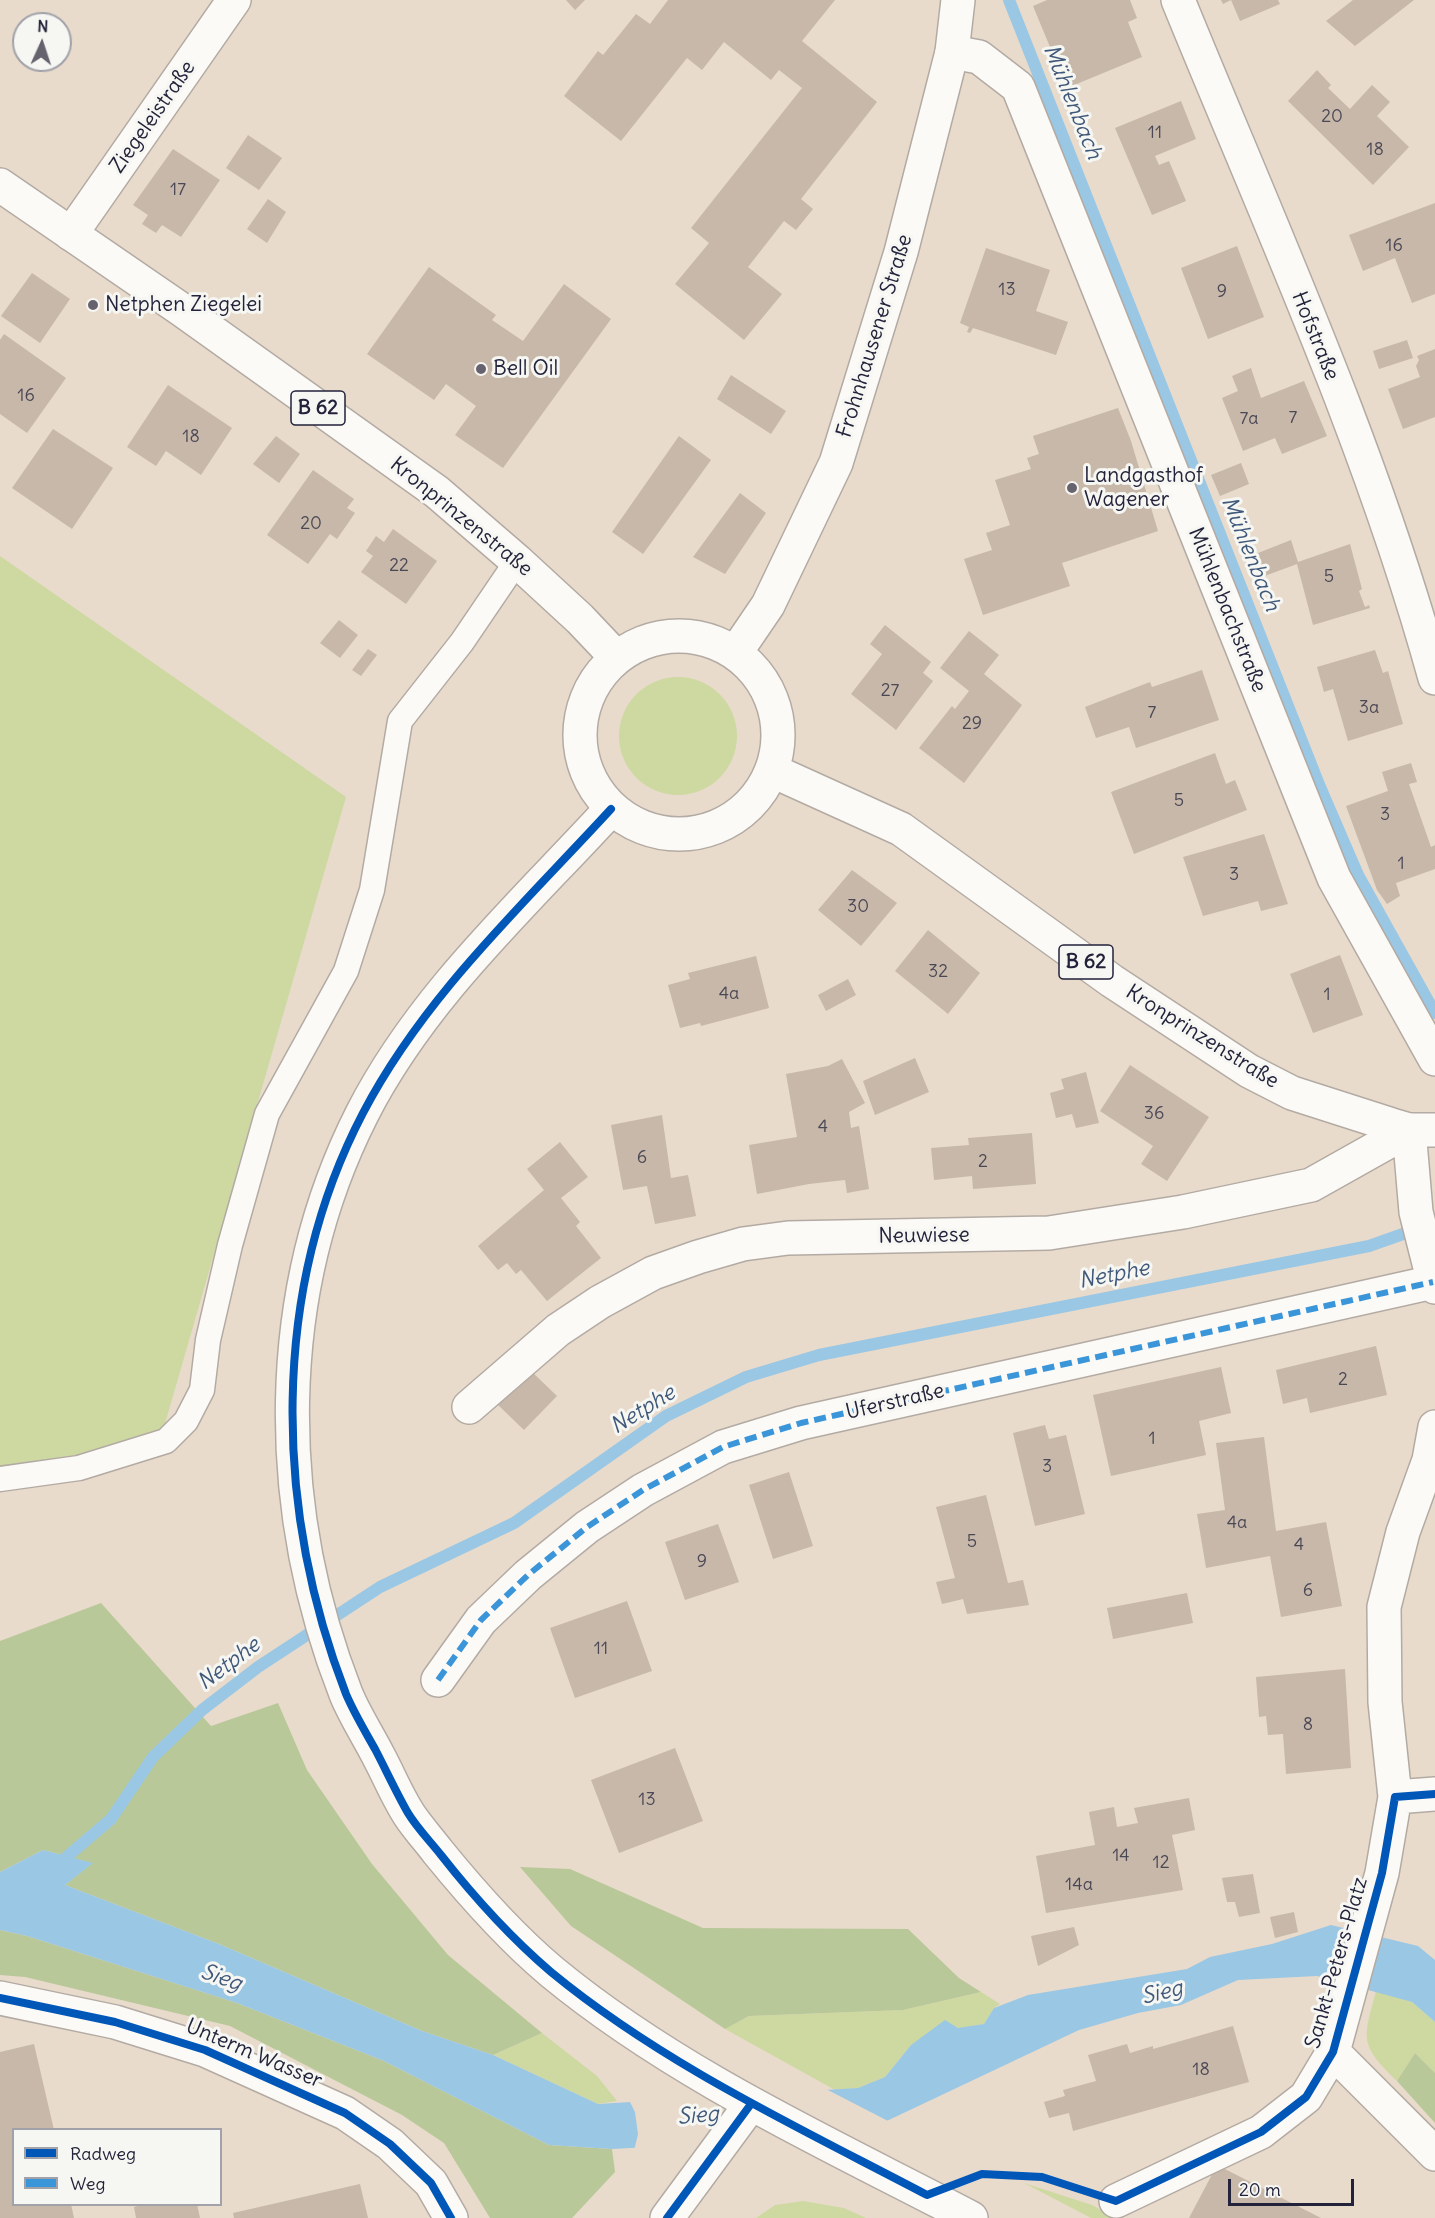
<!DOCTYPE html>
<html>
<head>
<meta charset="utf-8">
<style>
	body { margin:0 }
	#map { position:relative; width:1435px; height:2218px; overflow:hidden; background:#e8dbcc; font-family:Delius,sans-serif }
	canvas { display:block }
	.legend { position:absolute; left:12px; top:2128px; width:210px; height:78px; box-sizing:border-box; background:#f6f6f2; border:2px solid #a1a1a9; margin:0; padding:8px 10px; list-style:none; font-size:18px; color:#22223b }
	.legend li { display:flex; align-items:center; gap:12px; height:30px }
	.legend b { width:30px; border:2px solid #a1a1a9 }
	.north { position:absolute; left:12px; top:12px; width:60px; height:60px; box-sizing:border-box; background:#f6f6f2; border:2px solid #a1a1a9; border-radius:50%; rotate:3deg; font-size:16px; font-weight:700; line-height:24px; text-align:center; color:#22223b }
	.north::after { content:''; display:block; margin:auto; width:21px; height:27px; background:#67636e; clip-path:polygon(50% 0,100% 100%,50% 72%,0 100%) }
	.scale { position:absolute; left:1228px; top:2179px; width:126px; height:27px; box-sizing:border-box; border:3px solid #22223b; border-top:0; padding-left:8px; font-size:18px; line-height:21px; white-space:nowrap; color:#22223b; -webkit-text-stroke:4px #f6f6f2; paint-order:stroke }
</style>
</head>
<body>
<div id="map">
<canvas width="1435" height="2218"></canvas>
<ul class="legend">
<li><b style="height:8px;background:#0057b8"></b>Radweg</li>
<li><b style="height:8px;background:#3b95d9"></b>Weg</li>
</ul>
<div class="north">N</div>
<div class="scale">20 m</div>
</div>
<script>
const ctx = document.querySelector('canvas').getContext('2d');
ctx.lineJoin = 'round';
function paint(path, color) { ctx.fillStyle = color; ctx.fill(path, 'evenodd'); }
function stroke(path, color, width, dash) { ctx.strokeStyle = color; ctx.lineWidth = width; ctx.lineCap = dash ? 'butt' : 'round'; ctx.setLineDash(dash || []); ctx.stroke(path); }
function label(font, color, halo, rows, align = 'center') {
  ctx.font = font + ' Delius,sans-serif'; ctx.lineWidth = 6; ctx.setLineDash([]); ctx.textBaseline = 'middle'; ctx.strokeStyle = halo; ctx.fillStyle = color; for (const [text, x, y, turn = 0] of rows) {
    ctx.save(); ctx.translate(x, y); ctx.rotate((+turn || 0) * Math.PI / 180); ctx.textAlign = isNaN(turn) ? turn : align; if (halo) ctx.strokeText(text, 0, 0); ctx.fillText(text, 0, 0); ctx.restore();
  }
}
paint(new Path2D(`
	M0 556 346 797 160 1441 0 1475Z
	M619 736a59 59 0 1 1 118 0a59 59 0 1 1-118 0Z
	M1376 1991 1412 2002 1435 2022V2073L1415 2053 1397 2081C1359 2044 1363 2040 1376 1991Z
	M981 1992 1000 2004 994 2008 984 2024 958 2029 911 2045 885 2077 858 2088 835 2090 725 2029 749 2016 903 2010Z
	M542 2033 597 2076 617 2101 598 2104 493 2055Z
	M1024 2183 1092 2205 1115 2218H1091Z
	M803 2201 844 2208 866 2218H756L775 2205Z`), '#ced9a2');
paint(new Path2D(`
	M101 1603 211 1726 278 1703 307 1770 372 1864 448 1955 542 2033 493 2055 422 2031 219 1944 65 1885 92 1863 43 1850 0 1872V1641Z
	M520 1867 570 1869 703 1928 908 1929 959 1978 981 1992 903 2010 749 2016 725 2029 571 1926Z
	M0 1930 27 1936 237 2003 384 2061 549 2145 612 2149 615 2172 572 2218H490L444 2143 402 2115 230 2026 25 1977 0 1975Z
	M1415 2053 1435 2073V2123L1397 2081Z`), '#b9c898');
paint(new Path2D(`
	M43 1850 93 1863 65 1885 219 1944 422 2031 493 2055 598 2104 858 2088 885 2077 911 2045 945 2020 958 2028 984 2024 994 2008 1028 1995 1187 1969 1210 1957 1272 1944 1331 1925 1418 1946 1435 1960V2022L1412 2002 1317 1976 1238 1980 1181 2005 1138 2013 1079 2030 855 2136 612 2149 549 2145 384 2061 237 2003 27 1936 0 1930V1872Z`), '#9ac7e4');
paint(new Path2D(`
	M824 2088 890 2122 855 2139 634 2151 638 2134 635 2112 628 2098Z`), '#e8dbcc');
stroke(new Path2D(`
	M1009 0 1320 787 1358 875 1435 1013
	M56 1866 111 1819 153 1757 202 1710 258 1667 380 1587 514 1523 666 1416 746 1377 819 1355 1369 1246 1420 1228`), '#9ac7e4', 12);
paint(new Path2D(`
	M566 0H585L575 10Z
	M668 0H835L802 41 877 102 801 199 813 209 796 230 784 221 748 267 782 294 744 340 675 284 709 243 691 228 802 88 779 70 771 80 724 42 702 70 687 58 621 141 564 96 598 51 603 55 636 14 650 24Z
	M1047 0H1130L1137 18 1128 22 1142 57 1067 88 1033 6Z
	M1221 0H1278L1280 4 1240 21 1231 0 1223 4Z
	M1353 0H1414L1355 46 1326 21Z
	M1317 70 1331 85 1328 88 1350 109 1372 85 1390 102 1377 116 1409 147 1373 185 1288 101Z
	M1181 101 1196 139 1155 156 1159 165 1169 161 1186 201 1152 215 1115 128Z
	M248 135 282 158 259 190 226 168Z
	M173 149 220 180 181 237 162 225 156 233 142 224 148 215 133 205Z
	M268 199 286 212 267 243 247 229Z
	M1435 203V294L1412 303 1395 258 1363 271 1349 235Z
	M1237 246 1264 317 1208 339 1181 268Z
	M986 248 1050 270 1036 311 1068 322 1056 355 973 328 970 333 967 332 969 327 960 323Z
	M429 267 496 315 492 320 523 341 564 284 611 319 503 468 455 435 476 406 446 384 434 400 367 354Z
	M32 273 70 299 40 343 1 316Z
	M4 334 66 378 27 433 0 414V340Z
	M1407 340 1413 358 1379 369 1373 351Z
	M1435 349V417L1403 429 1388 389 1420 377 1416 366 1419 360 1417 356Z
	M1251 368 1261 398 1304 381 1327 436 1282 454 1275 438 1243 451 1222 398 1238 391 1232 376Z
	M731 375 786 411 771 434 717 399Z
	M168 385 232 428 201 475 166 451 156 466 127 447Z
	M1118 408 1131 441 1158 531 1062 563 1070 586 983 615 964 559 992 550 986 533 1010 525 995 480 1031 469 1027 458 1039 454 1033 436Z
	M53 429 113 468 72 529 12 488Z
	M276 436 300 454 279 483 253 464Z
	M679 436 711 460 643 554 612 532Z
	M1241 463 1249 484 1220 496 1211 475Z
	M313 470 354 499 347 508 355 513 337 539 330 534 308 564 267 535Z
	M740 493 766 513 725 574 693 557Z
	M393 529 437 561 406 604 361 572 373 556 366 551 376 536 384 542Z
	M1291 540 1298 562 1350 544 1362 589 1359 591 1365 607 1369 605 1370 608 1313 625 1297 564 1262 577 1253 555Z
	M339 620 358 635 340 658 320 643Z
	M885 625 931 662 923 673 933 681 896 730 851 694 882 654 870 644Z
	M969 631 999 655 984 674 1022 705 964 783 919 748 952 706 955 709 969 691 940 668Z
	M368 649 377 655 361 676 352 670Z
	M1375 650 1383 673 1388 671 1403 724 1348 741 1333 689 1324 692 1317 667Z
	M1202 670 1219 720 1136 748 1129 727 1096 738 1085 707 1150 682 1152 687Z
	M1215 753 1226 784 1235 780 1247 810 1134 854 1111 792Z
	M1411 763 1417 782 1409 784 1431 847 1435 845V869L1396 883 1400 896 1387 904 1377 890 1346 806 1388 791 1382 772Z
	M1264 834 1288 904 1261 911 1258 901 1203 916 1183 857Z
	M852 870 897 903 861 946 818 910Z
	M928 930 980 973 948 1014 895 971Z
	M1340 955 1363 1015 1313 1033 1290 974Z
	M756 956 769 1008 701 1026 700 1023 680 1028 668 985 690 979 688 973Z
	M848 979 856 995 826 1011 818 995Z
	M915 1058 929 1092 875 1115 863 1081Z
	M842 1059 865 1103 849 1112 851 1128 859 1126 869 1189 847 1193 845 1180 809 1184 757 1194 749 1145 797 1137 786 1074 828 1066Z
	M1130 1065 1209 1117 1167 1181 1141 1164 1153 1146 1100 1111Z
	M1086 1072 1099 1123 1076 1128 1072 1114 1056 1118 1050 1093 1064 1089 1061 1079Z
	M662 1115 671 1178 688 1175 696 1216 655 1224 647 1186 623 1190 611 1125Z
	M1032 1133 1036 1184 973 1189 972 1176 934 1180 931 1148 969 1145 968 1138Z
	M560 1142 588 1177 561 1198 580 1222 576 1226 601 1258 547 1301 521 1270 516 1274 507 1263 498 1270 478 1246 544 1190 527 1169Z
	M1376 1346 1387 1395 1310 1413 1307 1398 1283 1404 1276 1370Z
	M1221 1367 1231 1413 1199 1421 1206 1455 1111 1476 1093 1395Z
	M530 1370 557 1396 524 1430 497 1404Z
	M1045 1425 1049 1439 1066 1435 1085 1514 1035 1526 1013 1433Z
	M1264 1437 1276 1531 1326 1522 1342 1606 1281 1617 1270 1556 1206 1568 1197 1514 1225 1510 1216 1443Z
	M789 1472 813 1546 773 1559 749 1485Z
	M986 1495 1008 1583 1023 1580 1029 1605 967 1614 963 1599 942 1604 936 1582 955 1578 936 1507Z
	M718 1524 739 1582 685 1600 665 1542Z
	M1187 1593 1193 1623 1113 1639 1107 1608Z
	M627 1601 652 1671 575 1698 550 1628Z
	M1345 1669 1351 1768 1286 1774 1283 1734 1268 1735 1266 1716 1259 1717 1256 1677Z
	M675 1748 703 1821 619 1853 591 1780Z
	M1189 1798 1195 1830 1172 1835 1183 1890 1046 1913 1036 1856 1095 1845 1089 1812 1114 1807 1117 1827 1138 1823 1134 1808Z
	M1253 1874 1260 1913 1239 1917 1235 1902H1227L1222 1878Z
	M1294 1912 1298 1932 1275 1938 1270 1917Z
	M1074 1927 1079 1945 1038 1966 1031 1936Z
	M1233 2026 1249 2082 1073 2131 1069 2113 1049 2118 1044 2102 1065 2096 1063 2090 1096 2081 1088 2055 1127 2044 1130 2053 1153 2046V2049Z
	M34 2044 54 2130H14V2204H71L74 2218H0V2052Z
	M1217 2165 1321 2218H1189Z
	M360 2184 368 2218H234L233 2213Z
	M145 2204H197L200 2218H136L134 2207Z`), '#c7b8a9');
const lane = new Path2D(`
	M0 1479 79 1468 166 1441 186 1421 202 1390 208 1340 230 1245 267 1114 346 971 372 890 400 721 462 642 517 561`);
const street = new Path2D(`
	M1178 0C1269 223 1371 445 1435 678
	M952 52 979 57 1018 87 1334 878 1435 1059
	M71 234 234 0
	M469 1407 558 1330 600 1302 653 1273 698 1257 743 1244 788 1238 1049 1233 1183 1212 1311 1185 1409 1130 1416 1212 1435 1287
	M438 1680 481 1620 528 1575 587 1527 643 1490 723 1447 801 1423 1433 1282
	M1395 1797 1435 1794
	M0 1998 115 2022 205 2050 345 2113 390 2144 431 2183 451 2218
	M1333 2052 1435 2154
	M1116 2201 1261 2132 1306 2097 1333 2052 1382 1873 1395 1797 1385 1702 1384 1607 1403 1532 1429 1460 1435 1427`);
const secondary = new Path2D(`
	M736 652 768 605 836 463 901 252 952 52 958 0
	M611 809C523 905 422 996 362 1114 271 1294 273 1507 346 1694 355 1716 369 1737 380 1759 390 1778 398 1798 410 1816 418 1828 429 1840 438 1852 473 1895 509 1936 552 1972 677 2075 828 2143 971 2218
	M667 2218 751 2104`);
const primary = new Path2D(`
	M0 185 182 310 437 492 517 561 580 619 616 657
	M580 735a99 99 0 1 1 198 0a99 99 0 1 1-198 0Z
	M773 771 901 829 1112 981 1249 1071 1292 1093 1392 1125 1409 1130H1435`);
stroke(lane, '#b3aba3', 27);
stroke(street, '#b3aba3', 36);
stroke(secondary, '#b3aba3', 36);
stroke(primary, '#b3aba3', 36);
stroke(lane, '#fcfaf7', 24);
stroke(street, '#fcfaf7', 33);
stroke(secondary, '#fcfaf7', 33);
stroke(primary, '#fcfaf7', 33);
stroke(new Path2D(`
	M438 1680 481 1620 528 1575 587 1527 643 1490 723 1447 801 1423 1433 1282`), '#3b95d9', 6, [12, 6]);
stroke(new Path2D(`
	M611 809C523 905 424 996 363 1113 270 1291 274 1508 346 1694 354 1713 365 1731 375 1749 386 1770 396 1792 408 1813 417 1828 430 1841 441 1855 474 1897 510 1937 551 1972 664 2065 798 2127 927 2195L982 2174 1042 2177 1116 2201 1261 2132 1306 2097 1333 2052 1382 1873 1395 1797 1435 1794
	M0 1998 115 2022 205 2050 345 2113 390 2144 431 2183 451 2218
	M667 2218 751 2104`), '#0057b8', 8);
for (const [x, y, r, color] of [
	[93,305,6,"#67636e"],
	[481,369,6,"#67636e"],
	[1072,488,6,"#67636e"]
]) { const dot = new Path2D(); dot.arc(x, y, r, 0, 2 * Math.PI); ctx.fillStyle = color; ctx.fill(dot); stroke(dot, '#f6f6f2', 2); }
label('18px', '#4b4856', null, [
	["20",1332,117],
	["11",1155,133],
	["18",1375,150],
	["17",178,190],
	["16",1394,246],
	["13",1007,290],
	["9",1222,292],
	["16",26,396],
	["7",1293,418],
	["7a",1249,419],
	["18",191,437],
	["20",311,524],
	["22",399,566],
	["5",1329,577],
	["27",890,691],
	["3a",1369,708],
	["7",1152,713],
	["29",972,724],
	["5",1179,801],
	["3",1385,815],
	["1",1401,864],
	["3",1234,875],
	["30",858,907],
	["32",938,972],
	["4a",729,994],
	["1",1327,995],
	["36",1154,1114],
	["4",823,1127],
	["6",642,1158],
	["2",983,1162],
	["2",1343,1380],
	["1",1152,1439],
	["3",1047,1467],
	["4a",1237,1523],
	["5",972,1542],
	["4",1299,1545],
	["9",702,1562],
	["6",1308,1591],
	["11",601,1649],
	["8",1308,1725],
	["13",647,1800],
	["14",1121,1856],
	["12",1161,1863],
	["14a",1079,1885],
	["18",1201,2070]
]);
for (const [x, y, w] of [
	[318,408,54],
	[1086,962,54]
]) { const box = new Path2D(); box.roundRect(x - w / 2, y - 17, w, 34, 4.5); ctx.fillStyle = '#f6f6f2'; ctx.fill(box); stroke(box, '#22223b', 1.5); }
label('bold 20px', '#22223b', null, [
	["B 62",318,408],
	["B 62",1086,962]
]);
label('21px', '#22223b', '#f6f6f2', [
	["Ziegeleistraße",153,117,-55],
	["Frohnhausener Straße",875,336,-73],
	["Hofstraße",1315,336,68],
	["Kronprinzenstraße",461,517,39],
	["Mühlenbachstraße",1227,610,68],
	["Kronprinzenstraße",1202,1037,32],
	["Neuwiese",924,1236,-1],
	["Uferstraße",895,1402,-13],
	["Sankt-Peters-Platz",1337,1963,-74],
	["Unterm Wasser",254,2054,23]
]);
label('21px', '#22223b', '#f6f6f2', [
	["Netphen Ziegelei",105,305],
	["Bell Oil",493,369],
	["Landgasthof",1084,476],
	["Wagener",1084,500]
], 'left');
label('italic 22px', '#40597a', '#f6f6f2', [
	["Mühlenbach",1072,102,68],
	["Mühlenbach",1250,554,68],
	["Netphe",1114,1275,-11],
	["Netphe",643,1410,-32],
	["Netphe",229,1664,-37],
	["Sieg",221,1978,19],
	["Sieg",1162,1993,-14],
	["Sieg",698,2116,-5]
]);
</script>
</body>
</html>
